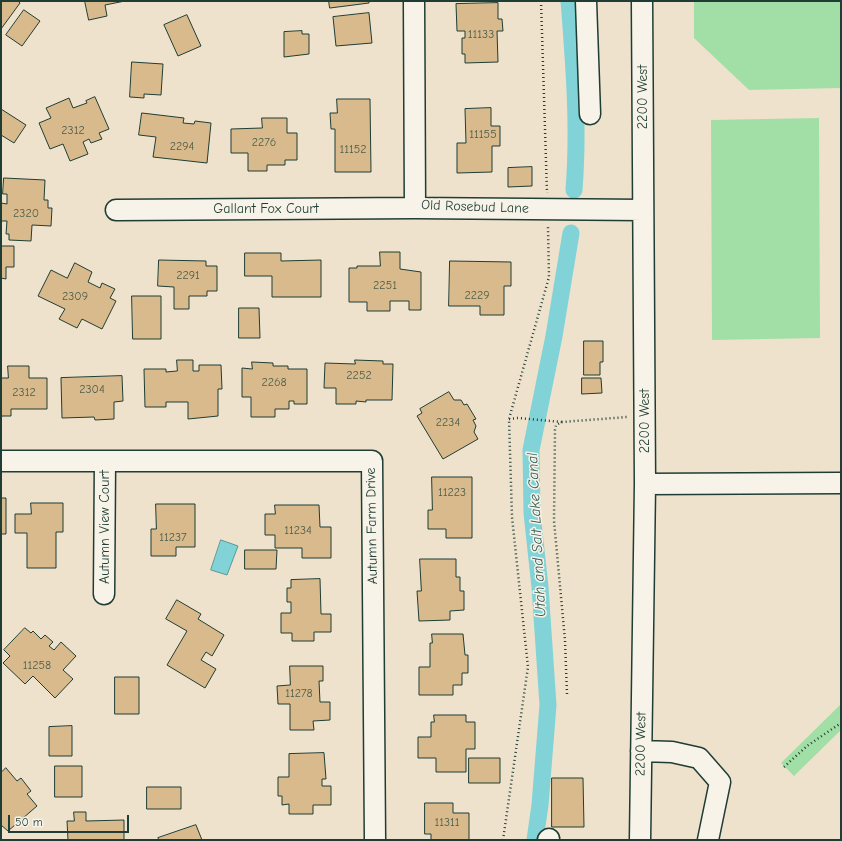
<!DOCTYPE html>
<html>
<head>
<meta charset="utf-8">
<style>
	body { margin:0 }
	#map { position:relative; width:842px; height:841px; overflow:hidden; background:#eee2cc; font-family:"Comic Neue",sans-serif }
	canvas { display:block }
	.frame { position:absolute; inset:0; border:2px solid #1f3d34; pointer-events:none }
	.scale { position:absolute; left:8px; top:815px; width:121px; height:18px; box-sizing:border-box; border:2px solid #1f3d34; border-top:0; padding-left:5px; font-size:12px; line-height:14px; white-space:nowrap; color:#1f3d34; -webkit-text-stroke:3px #f7f3e8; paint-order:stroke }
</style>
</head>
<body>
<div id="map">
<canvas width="842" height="841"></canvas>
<div class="frame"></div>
<div class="scale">50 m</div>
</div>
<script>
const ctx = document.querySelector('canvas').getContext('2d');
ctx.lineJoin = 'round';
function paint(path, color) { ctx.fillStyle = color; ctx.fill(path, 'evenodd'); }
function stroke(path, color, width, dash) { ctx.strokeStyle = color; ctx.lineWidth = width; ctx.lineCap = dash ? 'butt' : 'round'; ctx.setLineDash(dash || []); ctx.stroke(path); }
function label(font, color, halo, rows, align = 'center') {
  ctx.font = font + ' "Comic Neue",sans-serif'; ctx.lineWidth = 3; ctx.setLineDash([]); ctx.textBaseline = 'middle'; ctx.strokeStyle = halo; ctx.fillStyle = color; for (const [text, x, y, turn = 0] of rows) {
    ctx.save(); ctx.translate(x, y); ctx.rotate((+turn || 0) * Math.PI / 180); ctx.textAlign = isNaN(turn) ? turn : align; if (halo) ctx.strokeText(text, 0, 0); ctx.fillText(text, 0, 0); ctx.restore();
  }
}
paint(new Path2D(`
	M694 1H841V88L749 90 694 38Z
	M819 118 820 338 712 340 711 120Z
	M841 704V730L794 776 781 763Z`), '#a2dfa7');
const water = new Path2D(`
	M221 540 238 546 227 575 211 570Z`);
paint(water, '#81d3d7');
stroke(water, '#5a9796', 1);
stroke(new Path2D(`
	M569 1C574 65 579 126 574 190
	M535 840 540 805 548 705 540 587 532 513 531 450 554 336 571 233`), '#81d3d7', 17);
const building = new Path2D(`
	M1 1H18L20 3 1 29Z
	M85 1H125L105 5 107 16 89 20Z
	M329 1H369V3L330 8Z
	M498 3V19H502L503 31H497L498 62 465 63V54H462V38H465V31H457L456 4Z
	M24 10 40 21 22 46 6 35Z
	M369 13 372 43 336 46 333 17Z
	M187 15 201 46 178 56 164 25Z
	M302 31V34H309V54L284 57V32Z
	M132 62 163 64 161 95 144 94V98L130 97Z
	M95 97 109 129 99 133 102 139 91 143 89 139 83 142 88 154 70 161 63 144 50 149 39 123 51 118 46 108 69 98 73 108 87 103 86 101Z
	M337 99H370L371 172H335V129H331L330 113H337Z
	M491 108V126H500V146H492V172L457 173V143H466L465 109Z
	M1 109 26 125 14 143 1 135Z
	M142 113 184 118 183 123 194 124 195 121 211 123 207 163 153 157 156 137 139 135Z
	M262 118H287V133H297V160H285V165H267V171H248V153H231V129L262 128Z
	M532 167V186L508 187V168Z
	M4 178 45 180 44 200H48V208H52L51 226 32 225 31 241 9 240V234H6L7 221H1V203L7 204V194H3Z
	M1 246H14V267H6V279L1 278Z
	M380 252H400V269L421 272V310H409V301H390V311H367V302H349V268H357V266H380Z
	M245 253H281V261L321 260V297H272V276H245Z
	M159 260 206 261V266H217V291H207V296H189V309H174V287L158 286Z
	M450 261 511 262V286H504V315H480V306H449Z
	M75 263 92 272 88 282 100 288 102 283 115 289 110 298 116 301 102 329 82 319 77 328 59 319 65 309 38 296 51 270 67 278Z
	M132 296H161V339H133Z
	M239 308H259L260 338H239Z
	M584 341H603V362H600V375H584Z
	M177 360H193V371H199V365H221L222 389H218V416L188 419V402H166V407H145L144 369H166V372L177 371Z
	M355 360 383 361V364H393L392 400H366V402L356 401V404H336V388H324L325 363 355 364Z
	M252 362 273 363V366H288V369H307V404H294V401H289V409H275V417H251V397H242V368L252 369Z
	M8 366H29V378H47V409H11V416H2L1 418V378H8Z
	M122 376 123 401 114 402V419L95 420 94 417 62 418 61 378Z
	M582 378H601L602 393 582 394Z
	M449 392 454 400H461L464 405 467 404 476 419 473 420 476 426 474 432 478 439 443 459 417 416 422 413 420 409Z
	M432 477H472V538H446V529H428V510H432Z
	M1 498H6V534H1Z
	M31 503H63V532H56V568H27V533H15V514H31Z
	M156 504H195V547H176V556H151V529H156Z
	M275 505H319L320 527H331V558H302V548H275V535H265V514H275Z
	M245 550H277L276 569H245Z
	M420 559H456V577H460V591H464V610L450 611V620L419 621 417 591H421Z
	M320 579 321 614H331V632H314V641H292V633H281V613H291V602H287V588H291V580Z
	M177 600 201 614 198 619 224 635 212 656 206 652 201 660 216 669 205 688 167 665 187 631 166 619Z
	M25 628 31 633 33 631 41 639 45 635 53 642 49 646 54 650 61 642 76 656 63 670 73 679 55 698 33 676 25 684 3 663 10 656 4 650Z
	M432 634H463L465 655H468V673H462V685H453V695H419V667H430V643H432Z
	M290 666H323V681H319L320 702H330V720L313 721 314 730H290V704H278L277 686 290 685Z
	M115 677H139V714H115Z
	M434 715H466V722H475V749H466V772H436V758H418V737H431V722H434Z
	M72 726V756H49V727Z
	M324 753 326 779H322V786H331V805H313V814H289V804L282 805V796H278V777H289V754Z
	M469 758H500V783H469Z
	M55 766H82V797H55Z
	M6 768 17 781 21 778 31 791 27 794 37 806 8 831 1 825V770L2 771Z
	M552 778H583L584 827H552Z
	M147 787H181V809H147Z
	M425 803H453V813H469V840H431V834H425Z
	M74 812H86V821L124 820V840H68L67 821H74Z
	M196 825 202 840H159L158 838Z`);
paint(building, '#d8ba8c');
stroke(building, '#1f3d34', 1);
const minor = new Path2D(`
	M414 1 415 208
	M586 1 590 114
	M116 210 415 208 643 210
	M1 461H372L375 840
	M645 484 841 483
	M104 594 105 461
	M641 751 672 752 699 758 720 782 708 840
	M548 840 549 839
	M640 840 645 484 642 1`);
stroke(minor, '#1f3d34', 23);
stroke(new Path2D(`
	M541 1 547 193
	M509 419 518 418 562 422
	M567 694 565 640 554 521 555 430 556 425 562 422 627 417
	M784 767 807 746 841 723
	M503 840 528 667 512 517 509 419 549 277 548 227`), '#1f3d34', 2.5, [1, 3]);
stroke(minor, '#f7f3e8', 20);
label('12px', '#4d5c4a', null, [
	["11133",481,35],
	["2312",73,131],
	["11155",483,135],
	["2276",264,143],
	["2294",182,147],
	["11152",353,150],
	["2320",26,214],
	["2291",188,276],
	["2251",385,286],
	["2229",477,296],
	["2309",75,297],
	["2252",359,376],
	["2268",274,383],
	["2304",92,390],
	["2312",24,393],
	["2234",448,423],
	["11223",452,493],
	["11234",298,531],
	["11237",173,538],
	["11258",37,666],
	["11278",299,694],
	["11311",447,823]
]);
label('14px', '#1f3d34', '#f7f3e8', [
	["2200 West",643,97,-90],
	["Old Rosebud Lane",475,207,2],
	["Gallant Fox Court",266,209],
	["2200 West",645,421,-90],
	["Autumn Farm Drive",372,526,-91],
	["Autumn View Court",105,527,-90],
	["2200 West",641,744,-89]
]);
label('italic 15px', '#335b55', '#f7f3e8', [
	["Utah and Salt Lake Canal",537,535,-93]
]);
</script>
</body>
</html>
